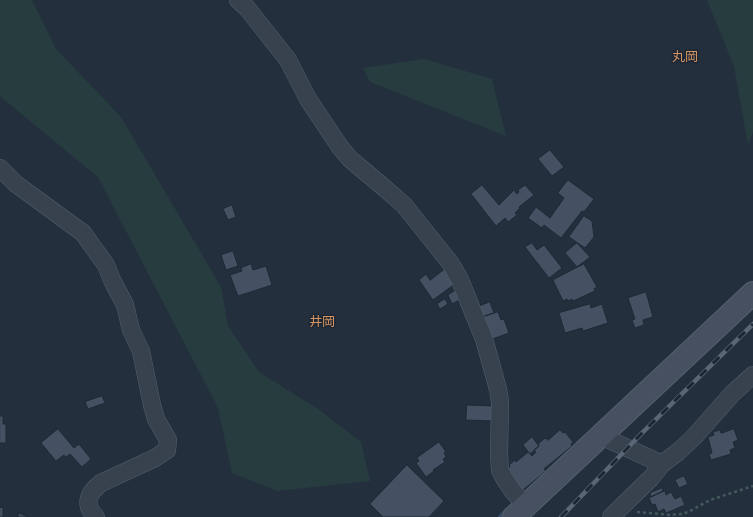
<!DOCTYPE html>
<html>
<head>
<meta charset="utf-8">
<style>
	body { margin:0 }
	canvas { display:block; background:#242f3e }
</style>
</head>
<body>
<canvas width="753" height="517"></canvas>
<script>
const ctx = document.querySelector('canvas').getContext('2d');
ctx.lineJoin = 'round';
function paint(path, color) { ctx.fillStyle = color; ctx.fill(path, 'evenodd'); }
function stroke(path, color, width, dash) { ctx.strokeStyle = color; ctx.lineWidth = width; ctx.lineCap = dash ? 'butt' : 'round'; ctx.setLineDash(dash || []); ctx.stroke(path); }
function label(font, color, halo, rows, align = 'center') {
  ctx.font = font + ' Helvetica,"Noto Sans JP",sans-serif'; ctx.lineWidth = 3; ctx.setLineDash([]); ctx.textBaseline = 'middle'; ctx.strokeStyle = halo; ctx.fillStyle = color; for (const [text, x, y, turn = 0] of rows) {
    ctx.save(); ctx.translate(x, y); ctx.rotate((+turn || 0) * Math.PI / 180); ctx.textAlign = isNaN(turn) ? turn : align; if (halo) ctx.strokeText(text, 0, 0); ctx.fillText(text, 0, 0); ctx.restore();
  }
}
paint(new Path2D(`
	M0 0H32L56 49 121 117 221 287 228 326 259 372 318 409 361 442 370 481 277 491 232 473 218 408 98 177 2 98 0 95Z
	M707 0H753V132L748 145 734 66Z
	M424 59 492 79 506 136 370 82 363 68Z`), '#263c3f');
stroke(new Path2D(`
	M500 517 507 510`), '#394c67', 4);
const building = new Path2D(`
	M550 150 564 167 552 176 538 159Z
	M568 180 594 199 584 212 582 211 561 238 544 225 542 228 528 218 536 207 550 218 564 198 558 193Z
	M482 185 499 205 514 190 517 194 519 192 518 190 525 185 534 195 519 207 520 208 515 213 517 215 508 222 505 218 496 226 471 194Z
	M232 205 236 217 228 220 223 209Z
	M584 216 592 221 594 237 585 248 569 237Z
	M532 243 537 250 544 245 562 268 549 278 525 247Z
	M577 243 590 257 577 267 565 253Z
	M233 251 238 266 226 270 221 255Z
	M251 264 253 270 266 266 272 285 238 296 230 275 242 271 241 268Z
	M584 264 597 287 594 289 595 291 573 301 572 299 568 301 567 299 563 301 553 280Z
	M445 269 456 283 433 300 419 280 426 274 430 280Z
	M458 289 463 298 452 304 448 295Z
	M646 292 653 317 643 320 644 325 635 328 632 320 635 319 628 298Z
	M445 299 448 304 440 309 437 304Z
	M490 302 494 313 479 318 475 308Z
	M590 304 591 308 602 304 608 323 583 331 582 328 565 333 559 313Z
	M498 312 501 320 504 319 509 333 487 341 479 318Z
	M102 396 105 403 88 409 85 402Z
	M467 405 492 406V421L466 420Z
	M0 416H3V424H6V443H0Z
	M58 429 74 448 79 444 91 459 82 467 70 454 66 457 64 455 56 461 41 443Z
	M734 429 738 440 733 442 735 448 730 450 731 454 711 460 709 454 712 453 708 437 714 435 713 432 720 430 721 433Z
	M560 430 563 433 565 432 573 442 571 444 572 446 544 469 546 471 523 490 506 470 510 467 509 465 515 460 516 462 528 452 532 456 536 452 534 450 539 446 538 444 545 438 548 440Z
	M532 437 539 446 530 454 523 445Z
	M439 442 446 452 444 453 446 457 443 459 445 462 433 470 434 471 426 477 416 463 419 461 417 458Z
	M407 465 444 501 429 517H383L370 504Z
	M684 476 688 484 679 488 675 480Z
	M662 488 663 491 651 497 650 493Z
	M665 491 666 495 671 492 675 499 681 496 685 505 671 511 666 513 664 509 658 512 655 504 652 505 649 498Z
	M0 507 3 508V517H0Z
	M19 513 28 517H18Z`);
paint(building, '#455162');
stroke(building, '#1f2835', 1);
const street = new Path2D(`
	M238 0 247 8 288 60 308 99 340 147 350 159 381 185 404 205 451 264 460 280 484 339 498 389 500 402 499 454 500 470 504 478 512 490 526 506
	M0 168 16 184 83 233 106 265 112 280 125 305 131 330 141 351 152 405 156 419 168 440 167 450 155 458 101 483C88 493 83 505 96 517
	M601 436 662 464
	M611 517 651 478 662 464 678 452 694 437 733 393 753 375`);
const secondary = new Path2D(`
	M514 517 753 293`);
stroke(street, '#565f6c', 18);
stroke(secondary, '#565f6c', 24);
stroke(new Path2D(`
	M637 512 671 515 683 514 692 510 710 500 753 486`), '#44595c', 2.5, [3, 3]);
stroke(street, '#38414e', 17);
stroke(secondary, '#465061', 22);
const rail = new Path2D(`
	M561 517 643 432 753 324`);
stroke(rail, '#5a6575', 4.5);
stroke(rail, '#1d2633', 3, [9]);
label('13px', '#d59563', '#1d2633', [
	["丸岡",685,57],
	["井岡",322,322]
]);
</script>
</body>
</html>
